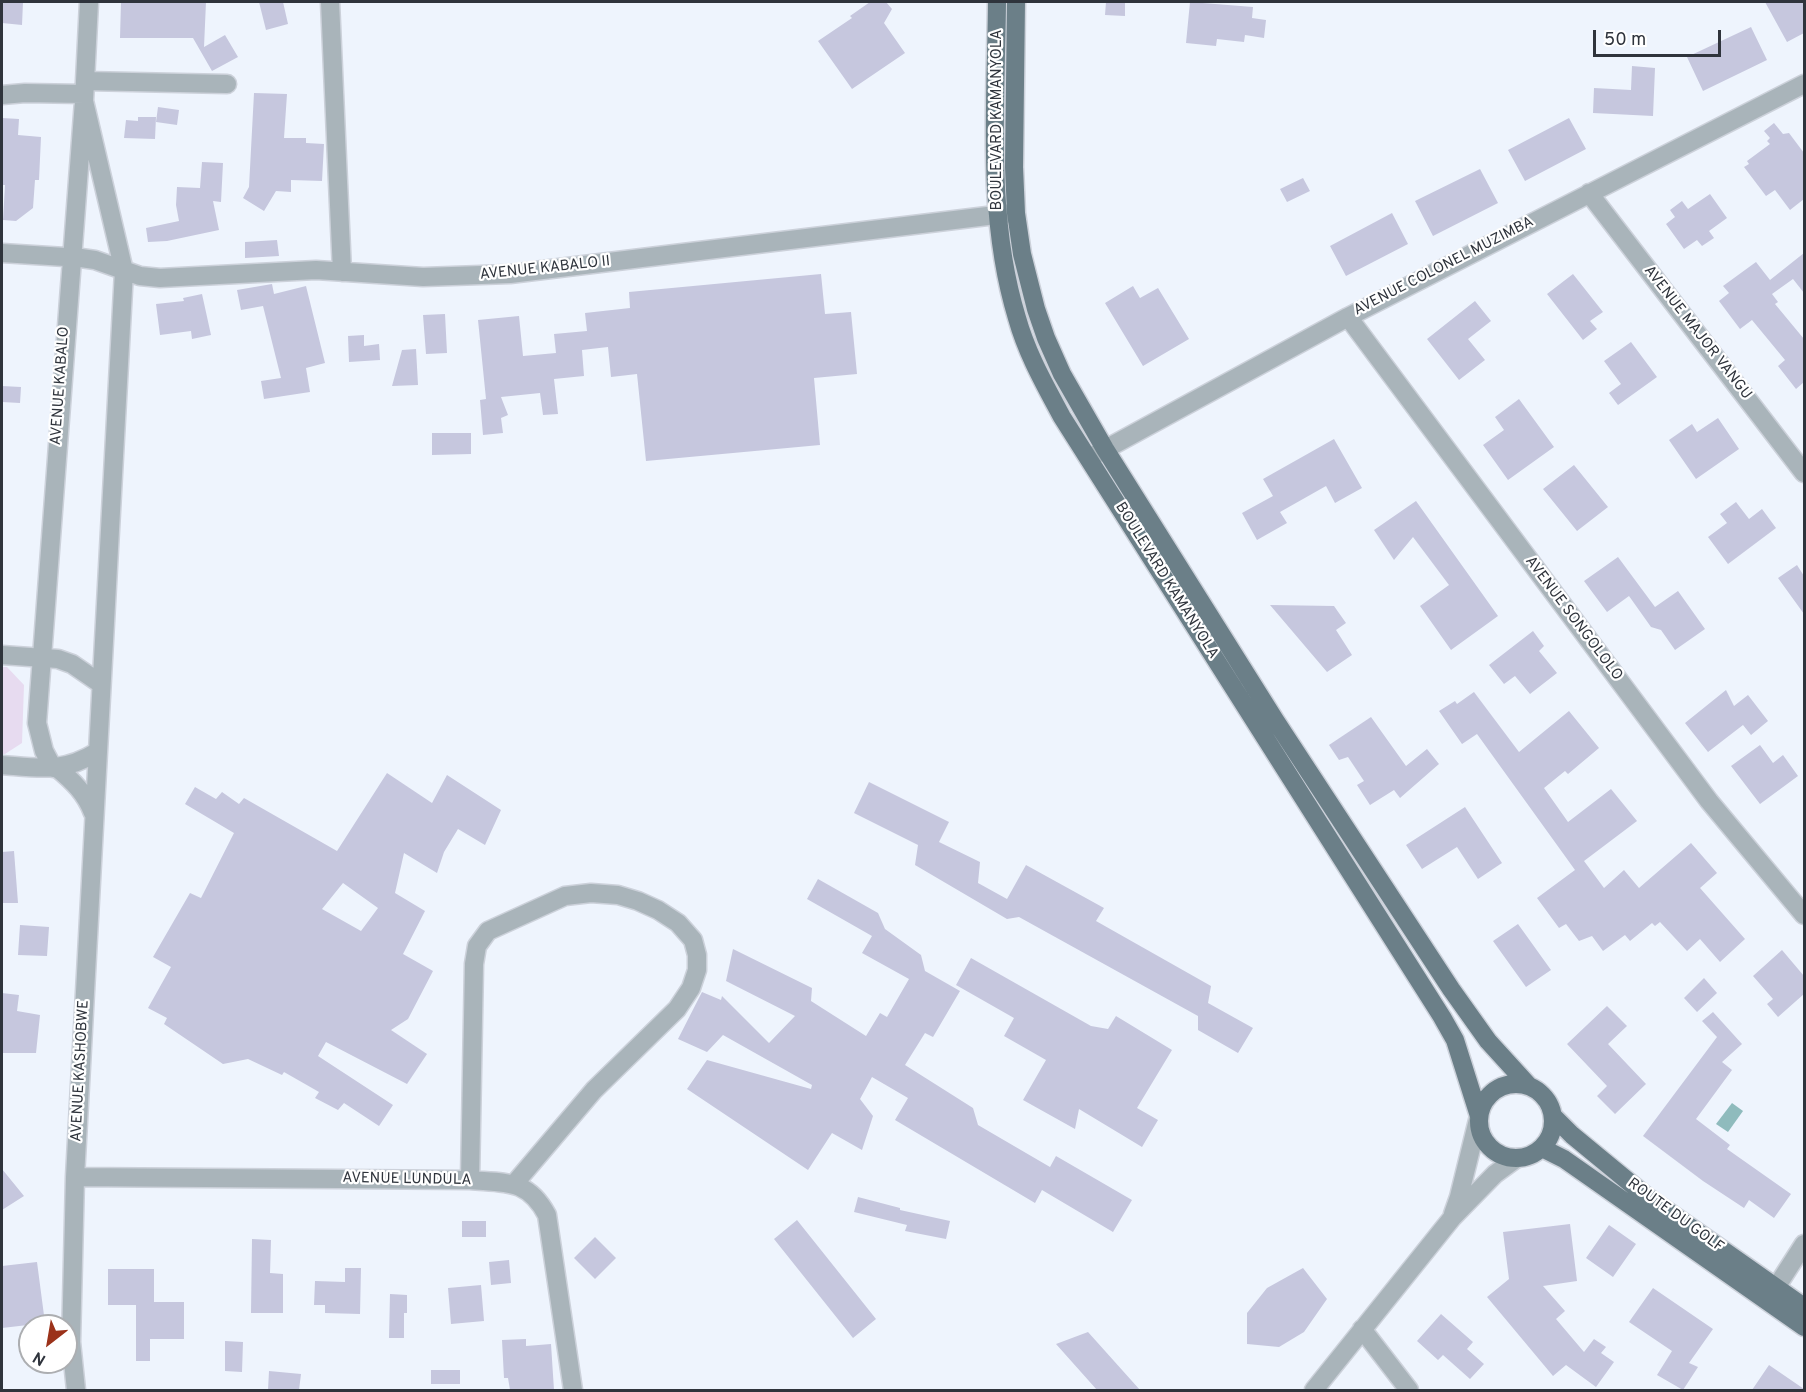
<!DOCTYPE html>
<html>
<head>
<meta charset="utf-8">
<style>
	body { margin:0 }
	#map { position:relative; width:1806px; height:1392px; overflow:hidden; background:#eef4fd; font-family:Overpass,sans-serif }
	canvas { display:block }
	.frame { position:absolute; inset:0; border:3px solid #2f343c; pointer-events:none }
	.north { position:absolute; left:18px; top:1314px; width:60px; height:60px; box-sizing:border-box; background:#fff; border:2px solid #acaeb1; border-radius:50%; rotate:211deg; font-size:16px; font-weight:700; line-height:24px; text-align:center; color:#2f343c }
	.north::after { content:''; display:block; margin:auto; width:21px; height:27px; background:#9b321a; clip-path:polygon(50% 0,100% 100%,50% 72%,0 100%) }
	.scale { position:absolute; left:1593px; top:30px; width:128px; height:27px; box-sizing:border-box; border:3px solid #2f343c; border-top:0; padding-left:8px; font-size:18px; line-height:21px; white-space:nowrap; color:#2f343c; -webkit-text-stroke:4px #fff; paint-order:stroke }
</style>
</head>
<body>
<div id="map">
<canvas width="1806" height="1392"></canvas>
<div class="frame"></div>
<div class="north">N</div>
<div class="scale">50 m</div>
</div>
<script>
const ctx = document.querySelector('canvas').getContext('2d');
ctx.lineJoin = 'round';
function paint(path, color) { ctx.fillStyle = color; ctx.fill(path, 'evenodd'); }
function stroke(path, color, width, dash) { ctx.strokeStyle = color; ctx.lineWidth = width; ctx.lineCap = dash ? 'butt' : 'round'; ctx.setLineDash(dash || []); ctx.stroke(path); }
function label(font, color, halo, rows, align = 'center') {
  ctx.font = font + ' Overpass,sans-serif'; ctx.lineWidth = 4.5; ctx.setLineDash([]); ctx.textBaseline = 'middle'; ctx.strokeStyle = halo; ctx.fillStyle = color; for (const [text, x, y, turn = 0] of rows) {
    ctx.save(); ctx.translate(x, y); ctx.rotate((+turn || 0) * Math.PI / 180); ctx.textAlign = isNaN(turn) ? turn : align; if (halo) ctx.strokeText(text, 0, 0); ctx.fillText(text, 0, 0); ctx.restore();
  }
}
paint(new Path2D(`
	M2 667H7L24 685 22 743 5 754H2Z`), '#e7dbf0');
paint(new Path2D(`
	M1732 1103 1743 1111 1728 1132 1716 1124Z`), '#8fbbbd');
paint(new Path2D(`
	M2 2H23L22 25 2 23Z
	M121 2H206L204 47 225 35 238 57 212 71 193 38H120Z
	M259 2H283L288 24 266 30Z
	M870 2H886L892 9 884 23 905 53 852 89 818 41 852 18 850 16Z
	M1106 2H1125V16L1105 15Z
	M1190 2 1253 7 1252 18 1266 20 1264 38 1245 35 1244 42 1217 39 1216 46 1186 43Z
	M1765 2H1804V33L1787 42Z
	M1751 27 1767 60 1703 91 1687 57Z
	M1632 66 1655 68 1653 116 1593 113 1594 88 1631 90Z
	M254 93 287 94 284 138H306V143L324 144 322 181 291 180V192L276 191 264 211 243 198 249 187Z
	M158 107 179 110 177 125 156 122Z
	M138 117H156L155 139 124 138 126 120 138 121Z
	M2 118 19 119 18 135 41 137 39 180H35L33 208 16 221 3 220 5 185H2Z
	M1569 118 1586 149 1525 181 1508 150Z
	M1774 123 1783 134 1789 133 1804 153V199L1790 210 1775 190 1766 196 1744 167 1749 164 1747 161 1770 144 1767 141 1770 138 1764 131Z
	M202 162 223 163 221 202 213 201 219 230 167 241 148 242 146 228 179 221 176 205 177 187 200 188Z
	M1480 169 1498 203 1433 236 1415 201Z
	M1303 178 1310 191 1287 202 1280 189Z
	M1710 194 1727 218 1709 231 1714 238 1702 246 1697 240 1684 249 1666 224 1675 217 1670 210 1682 201 1688 209Z
	M1392 213 1408 244 1346 276 1330 246Z
	M277 240 279 256 245 258V242Z
	M1804 253V293L1793 279 1772 294 1778 302 1775 304 1804 339V382L1796 389 1778 366 1785 360 1752 320 1740 329 1719 301 1729 293 1723 286 1756 262 1770 280Z
	M821 274 825 314 851 312 857 374 814 378 820 445 646 461 637 374 611 377 608 347 582 350 584 376 554 379 558 414 543 415 540 393 501 397 508 415 501 418 503 433 483 435 480 400 486 399 478 320 519 316 523 356 556 353 554 334 587 331 585 313 630 308 629 292Z
	M1573 274 1603 312 1590 321 1597 329 1583 340 1547 294Z
	M272 284 274 294 306 286 325 363 306 368 310 392 264 399 261 381 281 378 263 306 241 310 237 290Z
	M1133 286 1140 298 1158 288 1189 339 1143 366 1105 303Z
	M202 294 211 335 192 339 191 331 160 335 156 304 184 301 183 298Z
	M1475 301 1491 321 1468 339 1485 360 1459 380 1427 339Z
	M445 314 447 353 426 354 423 315Z
	M364 335V346L379 344 380 360 349 362 348 336Z
	M1631 342 1657 377 1618 405 1609 393 1621 384 1604 361Z
	M416 349 418 385 392 386 402 350Z
	M2 386 21 387 20 403 2 402Z
	M1519 399 1554 447 1508 480 1483 445 1504 430 1495 417Z
	M1718 418 1739 449 1696 479 1669 440 1692 424 1697 432Z
	M432 433H471V454L432 455Z
	M1334 439 1362 488 1335 503 1326 486 1280 512 1287 523 1257 540 1242 513 1273 496 1263 479Z
	M1574 465 1608 507 1577 531 1543 489Z
	M1416 501 1498 616 1451 650 1420 606 1449 585 1413 537 1394 560 1374 530Z
	M1736 502 1749 519 1762 509 1776 528 1728 564 1708 537 1727 523 1720 514Z
	M1618 557 1655 607 1678 591 1705 629 1675 650 1661 630 1651 627 1629 596 1607 612 1584 581Z
	M1797 565 1804 576V614L1778 578Z
	M1270 605 1334 606 1346 623 1336 630 1352 655 1327 672Z
	M1533 631 1544 646 1539 651 1557 673 1530 694 1515 676 1504 684 1489 665Z
	M1726 690 1734 706 1748 695 1768 721 1751 735 1743 725 1708 752 1685 723Z
	M1474 692 1519 752 1569 711 1599 748 1568 774 1565 771 1544 788 1568 822 1611 789 1637 821 1584 861 1604 888 1624 870 1639 888 1691 843 1717 873 1700 888 1745 939 1720 962 1700 939 1687 951 1660 922 1655 926 1652 923 1630 941 1625 935 1603 951 1592 936 1579 941 1566 924 1559 928 1537 898 1575 870 1477 734 1462 744 1439 711 1455 701 1457 704Z
	M1371 717 1406 766 1427 749 1439 764 1400 798 1394 790 1370 805 1357 785 1364 781 1348 757 1339 760 1329 745Z
	M1760 745 1773 763 1783 755 1798 776 1760 804 1731 766Z
	M387 773 432 803 447 775 501 810 485 845 458 829 444 852 437 873 404 853 395 893 425 911 403 954 433 971 408 1019 391 1030 427 1054 407 1084 326 1042 318 1056 393 1105 379 1126 344 1103 338 1110 315 1098 319 1092 284 1072 282 1075 248 1059 223 1064 164 1024 167 1018 148 1008 171 967 153 957 190 893 201 898 234 833 185 804 195 787 216 799 222 792 239 804 244 798 337 851ZM343 883 378 908 361 931 322 909Z
	M869 782 949 822 939 842 980 862 978 883 1007 899 1026 865 1104 908 1096 921 1211 986 1208 1003 1253 1028 1238 1053 1198 1030V1016L1019 917 1007 919 915 865 918 845 854 813Z
	M1465 807 1502 863 1478 879 1457 847 1422 869 1406 845Z
	M14 851 18 903H2V852Z
	M818 879 878 913 885 929 921 955 925 971 960 991 933 1037 925 1033 905 1065 973 1108 978 1125 1050 1167 1056 1156 1132 1200 1113 1232 1042 1190 1035 1203 895 1120 908 1098 872 1077 860 1099 873 1116 862 1150 832 1133 808 1170 687 1089 707 1060 811 1089 812 1085 723 1035 707 1052 678 1039 702 992 721 1000 722 996 769 1043 795 1016 726 981 733 949 812 988 811 1001 866 1036 880 1013 887 1017 909 979 862 953 872 936 807 899Z
	M1518 924 1551 970 1526 987 1493 941Z
	M20 925 49 927 47 956 18 955Z
	M1782 950 1804 976V994L1778 1017 1767 1004 1773 999 1753 976Z
	M971 958 1091 1026 1108 1029 1116 1016 1172 1050 1137 1108 1158 1120 1142 1147 1079 1109 1075 1129 1023 1100 1046 1060 1004 1036 1014 1018 956 985Z
	M1704 978 1717 993 1697 1012 1684 998Z
	M2 993 19 995 17 1011 40 1015 36 1053H2Z
	M1607 1006 1627 1026 1608 1044 1646 1084 1615 1114 1597 1096 1607 1086 1567 1044Z
	M1713 1012 1742 1044 1722 1062 1732 1070 1696 1119 1730 1145 1727 1149 1791 1194 1774 1218 1749 1200 1744 1208 1703 1181 1643 1136 1717 1037 1702 1021Z
	M2 1169 24 1196 2 1210Z
	M858 1197 900 1208V1210L950 1221 946 1239 905 1231 907 1225 854 1212Z
	M797 1220 876 1319 853 1338 774 1239Z
	M462 1221H486V1237H462Z
	M1570 1224 1577 1281 1543 1286 1565 1311 1556 1319 1584 1352 1594 1339 1606 1347 1601 1353 1614 1362 1596 1387 1566 1365 1553 1376 1487 1297 1509 1279 1503 1232Z
	M1609 1225 1636 1244 1613 1277 1586 1258Z
	M595 1237 616 1258 595 1279 574 1258Z
	M252 1239 271 1240 270 1273 283 1274V1313H251Z
	M509 1260 511 1283 491 1285 489 1262Z
	M37 1262 45 1323 2 1328V1266Z
	M345 1268H361L360 1314 325 1313V1305H314L315 1281 345 1282Z
	M1303 1268 1327 1299 1304 1332 1279 1347 1247 1344V1313L1267 1288Z
	M108 1269H154V1302H184V1339H150V1361H136V1305H108Z
	M481 1285 484 1321 451 1324 448 1288Z
	M1653 1288 1713 1329 1689 1363 1698 1367 1683 1390 1657 1375 1672 1351 1629 1322Z
	M390 1294 407 1295V1313H404V1338H389Z
	M1441 1314 1473 1342 1467 1349 1484 1364 1470 1379 1443 1355 1438 1360 1417 1341Z
	M1088 1332 1140 1390H1097L1056 1344Z
	M526 1339V1346L551 1344 554 1390H510L508 1378H504L502 1340Z
	M225 1341 243 1342 242 1372 225 1371Z
	M1769 1365 1804 1389V1390H1752Z
	M431 1370H460V1384H431Z
	M269 1371 301 1374 299 1390H268Z`), '#c6c7de');
const minor = new Path2D(`
	M330 2 342 272
	M85 81 227 84
	M2 95 25 93 84 94
	M1589 193 1804 473
	M2 253 81 258 95 260 140 276 160 278 316 270 423 277 510 274 1012 213
	M1348 317 1709 801 1804 915
	M1091 457 1348 317 1804 84
	M2 655 58 659 72 664 101 684
	M2 765C40 768 63 773 97 752
	M53 768 44 751 37 723 84 101 89 2
	M57 768C73 781 86 794 93 813
	M75 1177 470 1180C506 1183 528 1179 547 1215L573 1390
	M470 1180 474 964 477 946 488 931 565 896 591 893 618 895 638 901 658 910 678 923 693 940 697 955V970L691 988 677 1009 594 1090 515 1183
	M1453 1214 1459 1197 1478 1120
	M1768 1300 1804 1244
	M1362 1329 1409 1390
	M76 1390 71 1342 75 1177 124 271 84 101
	M1314 1390 1452 1218 1495 1174 1517 1158`);
const major = new Path2D(`
	M997 2C996 106 986 217 1017 318 1027 354 1045 385 1062 417L1442 1017 1455 1040 1479 1116
	M1016 2 1014 167 1016 213 1022 254 1036 309 1046 338 1062 374 1105 449 1275 720 1451 989 1488 1041 1529 1086
	M1479 1121a37 37 0 1 1 74 0a37 37 0 1 1-74 0Z
	M1553 1116 1572 1135 1646 1196 1804 1307
	M1542 1148 1564 1159 1804 1327`);
stroke(minor, '#ccd1da', 21);
stroke(major, '#ccd1da', 21);
stroke(minor, '#a9b4ba', 18);
stroke(major, '#6b7f88', 18);
label('15px', '#2f343c', '#fff', [
	["BOULEVARD KAMANYOLA",998,120,-90],
	["AVENUE COLONEL MUZIMBA",1444,267,-27],
	["AVENUE KABALO II",545,269,-6],
	["AVENUE MAJOR VANGU",1697,333,52],
	["AVENUE KABALO",61,386,-86],
	["BOULEVARD KAMANYOLA",1166,581,58],
	["AVENUE SONGOLOLO",1573,619,53],
	["AVENUE KASHOBWE",81,1071,-87],
	["AVENUE LUNDULA",407,1180,1],
	["ROUTE DU GOLF",1675,1216,36]
]);
</script>
</body>
</html>
